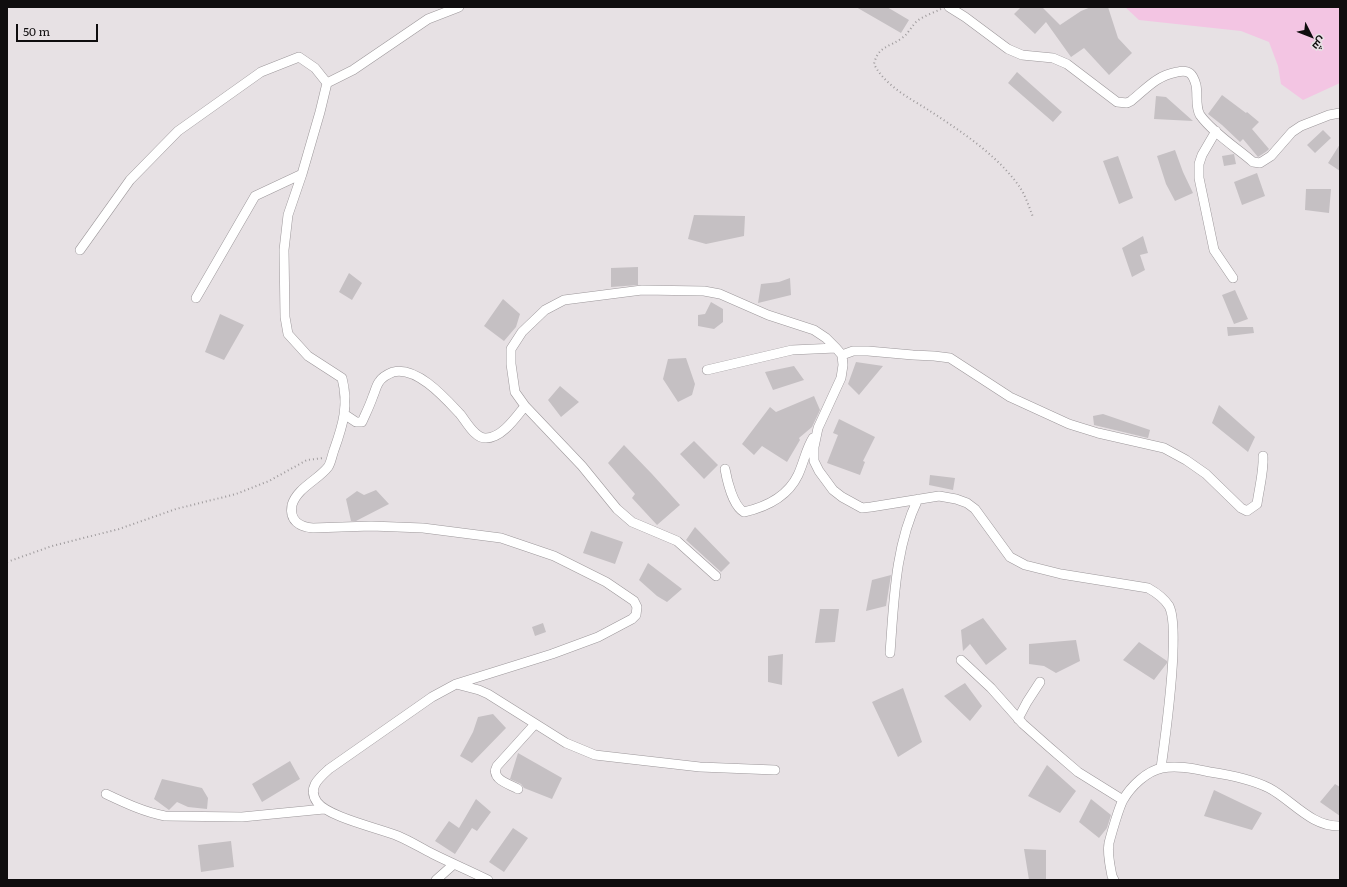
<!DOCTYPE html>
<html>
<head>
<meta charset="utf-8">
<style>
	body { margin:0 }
	#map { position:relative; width:1347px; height:887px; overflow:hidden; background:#e7e1e4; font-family:Literata,Cairo,serif }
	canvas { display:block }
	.frame { position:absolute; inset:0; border:8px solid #0f0d0e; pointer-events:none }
	.north { position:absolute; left:1291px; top:16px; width:40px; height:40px; -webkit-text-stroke:3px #e7e1e4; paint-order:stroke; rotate:132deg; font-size:11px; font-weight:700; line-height:16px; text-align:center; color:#0f0d0e }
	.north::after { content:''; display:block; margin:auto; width:14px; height:18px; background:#0f0d0e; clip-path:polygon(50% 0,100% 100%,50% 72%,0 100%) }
	.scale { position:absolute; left:16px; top:24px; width:82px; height:18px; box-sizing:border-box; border:2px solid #0f0d0e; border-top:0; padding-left:5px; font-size:12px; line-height:14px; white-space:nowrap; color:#0f0d0e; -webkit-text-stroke:3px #e7e1e4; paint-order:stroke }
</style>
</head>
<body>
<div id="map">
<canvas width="1347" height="887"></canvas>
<div class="frame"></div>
<div class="north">ش</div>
<div class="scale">50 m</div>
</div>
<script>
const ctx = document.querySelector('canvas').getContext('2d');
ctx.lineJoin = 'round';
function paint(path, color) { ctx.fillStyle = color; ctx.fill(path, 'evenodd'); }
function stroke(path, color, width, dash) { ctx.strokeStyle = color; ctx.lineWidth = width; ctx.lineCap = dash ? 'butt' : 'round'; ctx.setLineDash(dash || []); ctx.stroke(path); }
paint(new Path2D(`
	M1125 7H1340V83L1303 100 1281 84 1278 66 1269 42 1241 31 1139 20Z`), '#f3c5e3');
paint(new Path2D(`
	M856 7H887L909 20 901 33Z
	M1021 7H1042L1060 25 1081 11 1091 7H1108L1118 38 1132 53 1109 75 1084 48 1071 57 1046 22 1035 34 1014 14Z
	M1017 72 1062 112 1053 122 1008 83Z
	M1222 95 1246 113 1247 112 1259 122 1252 129 1269 149 1267 151 1258 157 1243 139 1240 142 1222 125 1208 114Z
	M1156 96 1166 97 1193 121 1154 119Z
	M1323 130 1331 138 1315 153 1307 145Z
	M1340 144V171L1328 163Z
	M1175 150 1183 172 1193 193 1175 201 1166 184 1157 156Z
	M1234 154 1236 164 1224 166 1222 156Z
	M1118 156 1133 198 1119 204 1103 161Z
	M1257 173 1265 196 1242 205 1234 182Z
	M1306 189H1331L1329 213 1305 210Z
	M694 215 745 216 744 236 706 244 688 239Z
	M1143 236 1148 253 1140 255 1145 270 1132 277 1122 248Z
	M638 267V285L611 287V268Z
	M349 273 362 283 352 300 339 292Z
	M790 278 791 295 758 303 761 284 779 282Z
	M1235 290 1248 319 1234 324 1222 295Z
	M503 299 520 314 516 327 504 341 484 326Z
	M711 302 723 309V322L714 329 698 326V315L705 314Z
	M220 314 244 325 224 360 205 352Z
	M1227 327H1253L1254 333 1228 336Z
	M686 358 695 384 692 395 678 402 663 379 668 359Z
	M856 362 883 366 859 395 848 384Z
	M794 366 804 380 773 390 765 372Z
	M560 386 579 402 561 417 548 400Z
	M814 396 820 410 812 427 799 438 800 440 787 462 762 446 754 455 742 444 770 407 776 412Z
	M1219 405 1255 437 1248 452 1212 423Z
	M1103 414 1150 430 1148 438 1094 425 1093 416Z
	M839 419 875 437 863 461 865 462 860 475 827 463 838 435 833 433Z
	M694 441 718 465 704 479 680 454Z
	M624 445 652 474 680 505 657 525 632 498 635 494 608 463Z
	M930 475 955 478 953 490 929 485Z
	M376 490 389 504 356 521H351L346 499 357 491 364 495Z
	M695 527 730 563 721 572 686 540Z
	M591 531 623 542 615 564 583 553Z
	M648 563 682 589 667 602 657 596 639 580Z
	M891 575 886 606 866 611 872 580Z
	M820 609H839L835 642 815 643Z
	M983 618 1007 649 986 665 970 644 963 651 961 630Z
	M543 623 546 632 535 636 532 627Z
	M1076 640 1080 661 1056 673 1044 666 1029 664V644Z
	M1139 642 1167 661V663L1154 680 1123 660Z
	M783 654 782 685 768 682V656Z
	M965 683 982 706 970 721 944 696Z
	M903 688 922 742 898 757 872 702Z
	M493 714 506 728 472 763 460 756 473 732 478 717Z
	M518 753 562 778 552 799 524 788 521 784 510 779Z
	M290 761 300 779 262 802 252 784Z
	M1047 765 1076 791 1060 813 1028 796Z
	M162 779 202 788 208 798 207 809 188 807 177 802 169 810 154 799Z
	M1335 784 1340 787V816L1320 802Z
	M1214 790 1262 813 1252 830 1204 816Z
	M476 799 491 812 477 831 472 828 455 854 435 841 449 821 459 828Z
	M1091 799 1111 815 1107 828 1099 838 1079 822Z
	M513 828 528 838 504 872 489 862Z
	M231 841 234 867 201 872 198 845Z
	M1024 849 1046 850V880H1029Z`), '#c5c0c3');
const street = new Path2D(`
	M949 7 965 17 1008 49 1022 55 1053 58 1067 64 1117 102 1127 103 1131 101C1147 88 1156 76 1177 72 1189 69 1193 74 1196 85 1198 94 1195 107 1200 115 1212 132 1238 149 1253 162L1260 163 1271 156 1292 132 1301 126 1329 115 1340 113
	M327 83 353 70 428 19 459 7
	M1216 131 1202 155 1199 164V178L1214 250 1233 278
	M80 250 130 180 178 131 261 72 299 57 315 68 327 83 320 112 302 174 288 215 284 250 285 317 288 334 308 356 342 378C349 405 343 425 334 450 332 455 331 463 328 467 318 480 297 488 292 505 289 521 300 527 313 528L371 526 423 528 501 538 554 556 606 582 634 601 637 607 636 615 632 619 598 637 552 654 456 684 432 697 329 769C319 778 307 788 317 802 328 817 378 828 398 836 410 841 421 848 433 854 451 863 470 871 488 880
	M196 298 255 196 302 174
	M842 355 853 351H868L913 355 934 356 950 358 1010 397 1069 424 1098 433 1164 448 1186 460 1206 474 1241 508 1247 511 1257 504C1259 489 1264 471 1263 456
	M707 370 792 350 836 348
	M344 414 356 422H362C366 413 370 405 373 396 375 392 376 386 379 382 382 377 388 374 393 372 417 366 445 398 460 414 466 421 475 439 486 438 502 438 516 417 525 406
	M725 469C727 480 733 506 744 512 766 507 788 496 798 475 804 462 806 449 813 438
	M716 576 677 541 632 522 617 509 582 466 525 406 515 392 511 364V349L522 332 545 310 564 300 642 290 704 291 720 294 768 315 814 330 826 338 836 348 842 355 843 365 841 378 818 428 814 447V461L819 471 833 490 842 497 862 508 871 507 939 496 956 499 967 503 975 509 1010 557 1025 565 1061 574 1148 588C1157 593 1164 598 1169 606 1181 629 1165 739 1161 768
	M890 653C894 601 895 546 918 499
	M961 660 991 688 1023 724 1049 747 1078 772 1123 800
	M456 684 479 690 488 694 566 743 595 755 700 767 775 770
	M1018 719 1027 702 1040 682
	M518 789C509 784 490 779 497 766L535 724
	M106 794C125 803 144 812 165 816L242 817 324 809
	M436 880 454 864
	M1114 880 1112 876C1110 866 1107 853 1109 843 1111 835 1119 807 1123 800 1131 786 1147 771 1162 768 1178 765 1195 769 1210 772 1230 775 1251 779 1269 788 1292 800 1311 827 1340 826`);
stroke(street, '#9c979a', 10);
stroke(new Path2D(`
	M941 9C933 13 923 16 916 22 911 27 908 34 902 38 890 47 878 46 874 64 885 86 911 99 930 111 962 132 997 155 1019 186 1025 194 1029 207 1033 217
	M7 562 52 546 119 529 176 509 236 494 269 481 307 460 323 458`), '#9f9b9d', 2, [1, 3]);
stroke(street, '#fff', 9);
</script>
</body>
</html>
